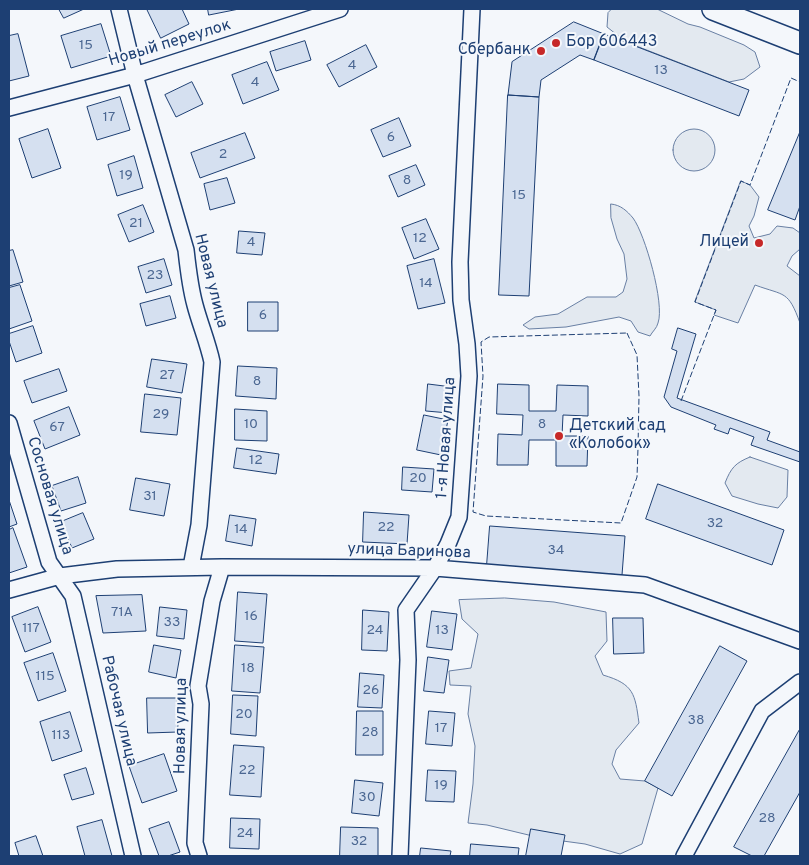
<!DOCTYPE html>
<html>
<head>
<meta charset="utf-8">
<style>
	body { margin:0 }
	#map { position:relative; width:809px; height:865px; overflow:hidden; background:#f4f7fb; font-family:Overpass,sans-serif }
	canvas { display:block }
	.frame { position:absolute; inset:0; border:10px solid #1d3f73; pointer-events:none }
</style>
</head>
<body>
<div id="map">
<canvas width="809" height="865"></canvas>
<div class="frame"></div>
</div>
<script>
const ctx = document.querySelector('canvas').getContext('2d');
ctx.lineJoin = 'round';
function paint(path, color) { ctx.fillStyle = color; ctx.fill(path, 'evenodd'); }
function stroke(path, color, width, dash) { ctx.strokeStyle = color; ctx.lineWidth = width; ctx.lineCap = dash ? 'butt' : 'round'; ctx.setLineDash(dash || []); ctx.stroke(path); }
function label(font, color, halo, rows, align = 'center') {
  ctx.font = font + ' Overpass,sans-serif'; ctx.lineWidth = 4; ctx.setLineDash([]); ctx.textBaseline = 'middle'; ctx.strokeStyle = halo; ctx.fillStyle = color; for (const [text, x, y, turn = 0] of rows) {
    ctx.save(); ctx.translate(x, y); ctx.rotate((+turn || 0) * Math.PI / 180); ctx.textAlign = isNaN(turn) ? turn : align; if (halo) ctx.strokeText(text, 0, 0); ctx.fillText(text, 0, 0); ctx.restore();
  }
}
const green = new Path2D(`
	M612 9H657L688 24 700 27 744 45 755 52 760 67 744 79 729 82 626 42 607 27 608 13Z
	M673 150a21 21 0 1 1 42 0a21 21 0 1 1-42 0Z
	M741 181 750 185 759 197 754 216 749 226 754 238 770 234 777 226 793 228 800 233V249L792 256 787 266 800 276V323C788 290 785 296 755 285L738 323 714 315 716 310 695 302Z
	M611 204C621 205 627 211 633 218 645 234 665 304 658 323 657 328 652 332 650 336L638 332 631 321 619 317 566 327 529 329 523 325 535 317 558 314 587 297H616L623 292 627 279 624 254 617 239 611 218Z
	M750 457 788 470 787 497 778 508 758 504 732 496 725 483C731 468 735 463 750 457Z
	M505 598 554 602 606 612 607 641 595 656 603 675C634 684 635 694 639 723L616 750 612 764 620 779 645 781 658 788 642 844 620 854 585 844 541 838 487 825 468 823 473 784 475 746 468 714 471 686 450 685 449 671 471 668 478 634 462 619 459 600Z`);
paint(green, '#e3e9f0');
stroke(green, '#687fa3', 1);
const building = new Path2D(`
	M59 9H84L64 18Z
	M147 9H182L189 24 161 38Z
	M208 9H239L209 15Z
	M574 22 604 34 594 60 580 55 541 80 539 97 508 95 512 62Z
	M101 24 111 56 71 68 61 36Z
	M18 34 29 76 9 81V36Z
	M604 34 749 90 739 116 594 60Z
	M305 41 311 60 276 71 270 52Z
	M366 45 377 67 339 87 327 65Z
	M267 62 279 90 243 104 232 75Z
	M192 82 203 104 176 117 165 95Z
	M508 95 539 97 529 296 499 295Z
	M120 97 130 130 97 140 87 107Z
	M399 118 411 146 383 157 371 130Z
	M48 129 61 168 32 178 19 139Z
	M800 132V206L795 220 768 210Z
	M245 133 255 158 200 178 191 153Z
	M134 156 143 188 117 196 108 165Z
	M416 165 425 185 398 197 389 176Z
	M227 178 235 203 210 210 204 184Z
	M143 205 154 232 129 242 118 215Z
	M426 219 439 249 414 259 402 228Z
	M239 231 265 233 262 255 237 253Z
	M13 250 23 282 9 286V251Z
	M164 259 172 285 146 293 138 267Z
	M434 259 445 303 418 309 407 266Z
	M20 285 32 321 9 329V288Z
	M170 296 176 318 146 326 140 304Z
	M248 302H278V331H248Z
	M33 326 42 353 16 362 9 341V334Z
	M678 328 696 334 677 398 770 432 767 440 800 452V462L751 445 754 437 730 428 728 434 714 429 716 425 671 407 664 397 677 351 672 349Z
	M152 359 187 364 182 393 147 387Z
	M238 366 277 368 276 399 236 396Z
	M59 369 67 391 32 403 24 381Z
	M428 384 452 387 449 413 426 411Z
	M498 384 529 385V411H556L557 385 588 386V416L563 415 562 436H588L587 466H556V440H529L528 465H497L498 434 522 435 523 415 497 414Z
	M145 394 181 398 177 435 141 432Z
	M69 407 80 435 45 449 34 421Z
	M235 409 267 411V441L235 440Z
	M424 415 448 420 441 455 417 450Z
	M237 448 279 454 276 474 234 468Z
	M403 467 434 469 432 492 402 490Z
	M78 477 86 503 61 511 52 486Z
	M136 478 170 484 164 516 130 510Z
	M658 484 784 530 772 565 646 519Z
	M9 500 17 524 9 527Z
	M364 512 409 515 407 544 363 542Z
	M83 513 94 539 72 548 61 522Z
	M230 515 256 519 252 546 226 541Z
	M490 526 625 536 622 575 487 565Z
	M13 528 27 567 9 573V530Z
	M238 592 267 594 263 643 235 641Z
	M142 595 146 631 103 633 96 596Z
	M38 607 51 642 25 652 12 617Z
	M160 607 187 610 184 639 157 636Z
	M363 610 389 612 387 651 362 650Z
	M432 611 457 614 452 650 427 647Z
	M613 618H643L644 653 614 654Z
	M154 645 181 650 176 678 149 672Z
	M235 645 264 647 260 693 232 691Z
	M720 646 747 661 672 796 645 781Z
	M53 653 66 691 38 701 24 663Z
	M428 657 449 660 444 693 424 691Z
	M360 673 384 675 382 708 358 707Z
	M233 695 258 696 256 736 231 734Z
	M147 698H177L178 732 148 733Z
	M357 711H383V755H356Z
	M429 711 455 713 452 746 426 744Z
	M70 712 82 751 52 761 40 722Z
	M800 729V792L764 856H752L734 847Z
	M234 745 264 747 261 797 230 795Z
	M164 754 177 791 142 803 129 766Z
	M86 768 94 794 72 800 64 775Z
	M428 770 456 771 454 802 426 801Z
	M355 780 383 783 379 816 352 813Z
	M231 818 260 819 259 849 230 848Z
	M102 820 112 856H85L77 827Z
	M169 822 180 852 168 856H159L149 829Z
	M341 827 378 828V856H340Z
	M531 829 565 835 561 856H526Z
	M36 836 43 856H19L15 843Z
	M471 844 519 848 518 856H470Z
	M421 848 451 851 450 856H420Z`);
paint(building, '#d5e0f0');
stroke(building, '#1d3f73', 1);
const street = new Path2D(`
	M119 9 135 75 186 250C188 268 190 287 195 305 200 324 208 343 212 362L199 525 191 567
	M9 108 135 75 340 9
	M9 423 49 562 73 596 133 856
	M9 590 60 576 117 569 222 567 435 568 645 585 800 641
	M199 856 195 843 201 704 198 686 212 601 222 567
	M400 856 408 660 406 610 435 568 448 544 459 517 469 376 467 344 461 300 460 262 472 9
	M684 856 762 711 800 682`);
const secondary = new Path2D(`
	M713 9 800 43`);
stroke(street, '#1d3f73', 18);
stroke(secondary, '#1d3f73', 24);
stroke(street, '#f4f7fb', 15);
stroke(secondary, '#f4f7fb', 21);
stroke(new Path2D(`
	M627 333 637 355 639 396 638 448 637 477 621 523 486 516 473 512 483 376 481 342 489 337Z
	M681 401 716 310 695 302 741 181 750 185 791 78 800 82`), '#1d3f73', 1, [6, 2.5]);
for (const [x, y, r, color] of [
	[556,43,5,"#c62828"],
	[541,51,5,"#c62828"],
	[759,243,5,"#c62828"],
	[559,436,5,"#c62828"]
]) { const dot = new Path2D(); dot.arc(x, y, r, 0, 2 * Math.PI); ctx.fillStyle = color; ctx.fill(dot); stroke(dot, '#f4f7fb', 2); }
label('14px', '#4b6792', null, [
	["15",86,46],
	["4",352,66],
	["13",661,71],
	["4",255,83],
	["17",109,118],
	["6",391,138],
	["2",223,155],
	["19",126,176],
	["8",407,181],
	["15",519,196],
	["21",136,224],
	["12",420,239],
	["4",251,243],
	["23",155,276],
	["14",426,284],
	["6",263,316],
	["27",167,376],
	["8",257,382],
	["29",161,415],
	["10",251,425],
	["8",542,425],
	["67",57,428],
	["12",256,461],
	["20",418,479],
	["31",150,497],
	["32",715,524],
	["22",386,528],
	["14",241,530],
	["34",556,551],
	["71А",122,613],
	["16",251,617],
	["33",172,623],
	["117",31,629],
	["24",375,631],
	["13",442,631],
	["18",248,669],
	["115",45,677],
	["26",371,691],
	["20",244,715],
	["38",696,721],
	["17",441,729],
	["28",370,733],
	["113",61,736],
	["22",247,771],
	["19",441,786],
	["30",367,798],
	["28",767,819],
	["24",245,834],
	["32",359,842]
]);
label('16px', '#1d3f73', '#f4f7fb', [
	["Бор 606443",566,43],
	["Сбербанк",531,51,"right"],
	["Лицей",749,243,"right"],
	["Детский сад",569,427],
	["«Колобок»",569,445]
], 'left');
label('16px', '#1d3f73', '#f4f7fb', [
	["Новый переулок",170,44,-17],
	["Новая улица",210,281,76],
	["1-я Новая улица",447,438,-86],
	["Сосновая улица",49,496,73],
	["улица Баринова",409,552,2],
	["Рабочая улица",118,711,77],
	["Новая улица",182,726,-89]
]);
</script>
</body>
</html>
